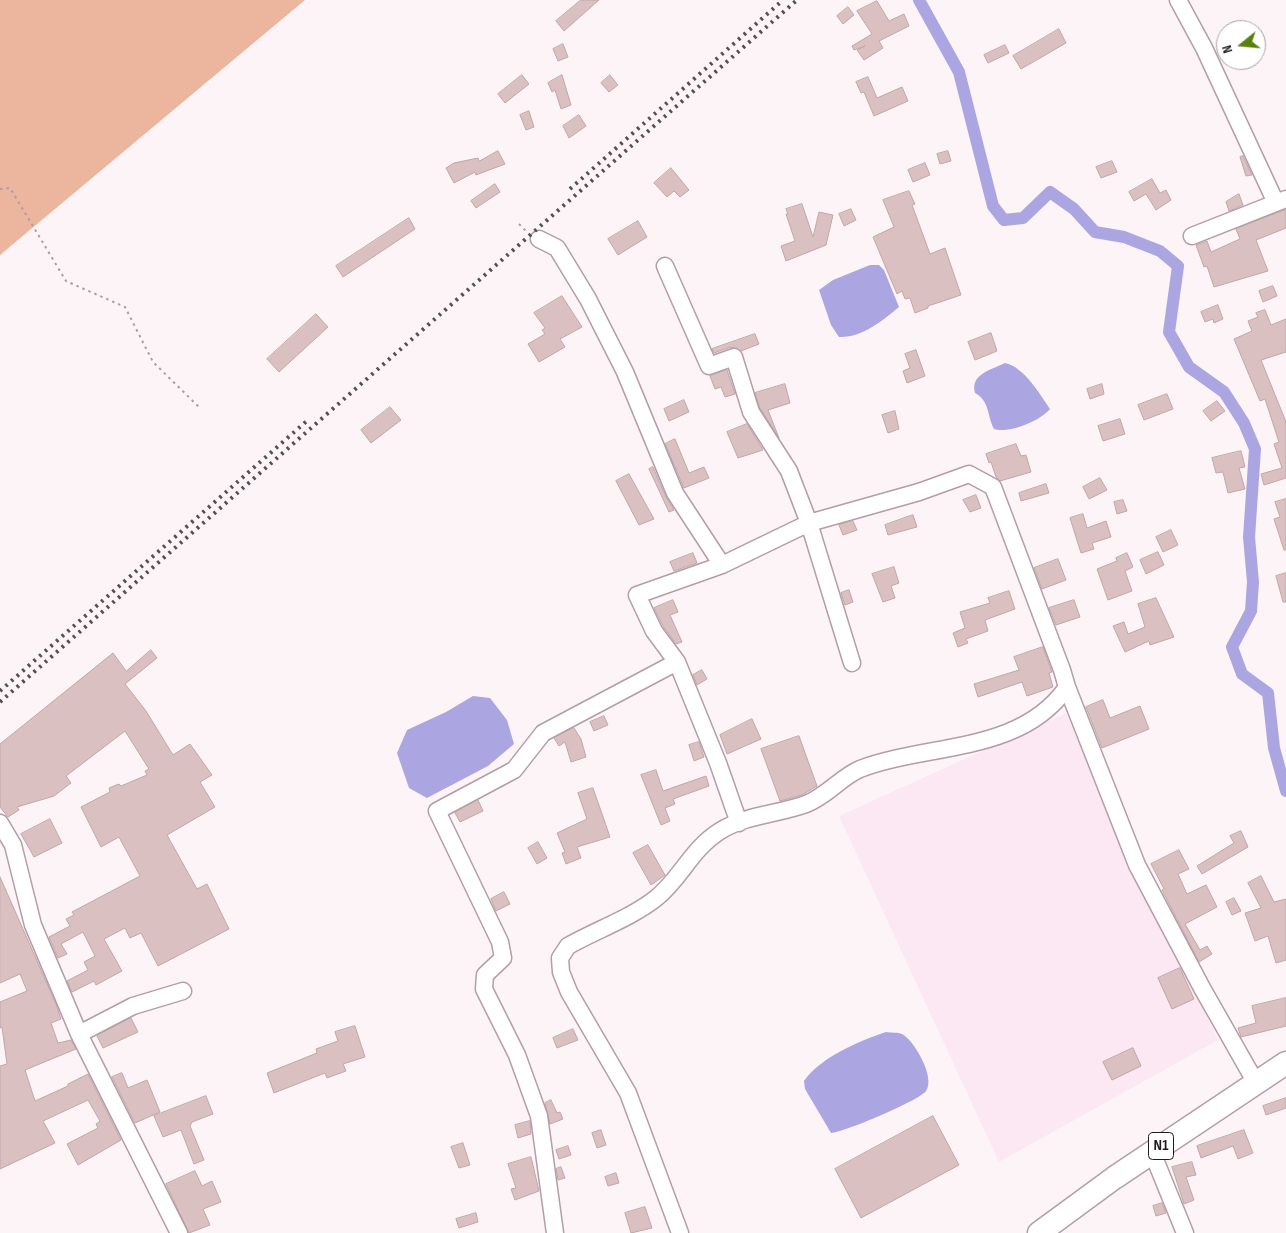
<!DOCTYPE html>
<html>
<head>
<meta charset="utf-8">
<style>
	body { margin:0 }
	#map { position:relative; width:1286px; height:1233px; overflow:hidden; background:#fdf4f8; font-family:"Sofia Sans Condensed",sans-serif }
	canvas { display:block }
	.north { position:absolute; left:1216px; top:20px; width:50px; height:50px; box-sizing:border-box; background:#fff; border:1px solid #a6a3a5; border-radius:50%; rotate:253deg; font-size:14px; font-weight:700; line-height:20px; text-align:center; color:#21191d }
	.north::after { content:''; display:block; margin:auto; width:18px; height:22px; background:#57820b; clip-path:polygon(50% 0,100% 100%,50% 72%,0 100%) }
</style>
</head>
<body>
<div id="map">
<canvas width="1286" height="1233"></canvas>
<div class="north">N</div>
</div>
<script>
const ctx = document.querySelector('canvas').getContext('2d');
ctx.lineJoin = 'round';
function paint(path, color) { ctx.fillStyle = color; ctx.fill(path, 'evenodd'); }
function stroke(path, color, width, dash) { ctx.strokeStyle = color; ctx.lineWidth = width; ctx.lineCap = dash ? 'butt' : 'round'; ctx.setLineDash(dash || []); ctx.stroke(path); }
function label(font, color, halo, rows, align = 'center') {
  ctx.font = font + ' "Sofia Sans Condensed",sans-serif'; ctx.lineWidth = 5; ctx.setLineDash([]); ctx.textBaseline = 'middle'; ctx.strokeStyle = halo; ctx.fillStyle = color; for (const [text, x, y, turn = 0] of rows) {
    ctx.save(); ctx.translate(x, y); ctx.rotate((+turn || 0) * Math.PI / 180); ctx.textAlign = isNaN(turn) ? turn : align; if (halo) ctx.strokeText(text, 0, 0); ctx.fillText(text, 0, 0); ctx.restore();
  }
}
paint(new Path2D(`
	M1066 713 1218 1040 999 1162 839 816Z`), '#fce8f2');
paint(new Path2D(`
	M0 0H305L0 255Z`), '#ecb59e');
paint(new Path2D(`
	M870 265H879L884 270 899 307C882 321 862 338 839 337L831 325 819 290 833 280Z
	M1005 363C1024 367 1039 393 1050 409 1040 421 1009 434 994 429 987 416 990 401 975 393 970 374 991 370 1005 363Z
	M473 696 490 698 507 720 514 744 488 766 427 798 409 788 397 753 407 730 446 712Z
	M886 1032C891 1033 898 1032 902 1034 914 1040 936 1078 926 1091 920 1100 845 1132 831 1133L805 1089 804 1081C821 1057 859 1041 886 1032Z`), '#aba6e2');
stroke(new Path2D(`
	M919 0 959 72 993 206 1004 220 1023 218 1050 192 1074 209 1095 232 1124 237 1160 251 1178 266 1169 332 1189 367 1224 392 1244 423 1255 449 1249 537 1253 582 1251 611 1232 647 1242 674 1268 693 1274 748 1286 791`), '#aba6e2', 12);
const building = new Path2D(`
	M581 0H599L564 31 556 21Z
	M877 1 889 21 904 14 909 26 879 41 883 48 864 60 857 50 865 46 854 50 852 46 872 34 857 11Z
	M848 7 854 15 843 24 837 16Z
	M1059 29 1066 43 1021 69 1013 56Z
	M563 44 568 57 558 61 553 49Z
	M1005 45 1009 53 988 63 984 55Z
	M522 75 529 84 505 103 498 94Z
	M562 75 571 105 561 109 555 90 552 92 548 83Z
	M610 75 618 85 609 92 601 83Z
	M868 77 877 98 902 87 908 101 874 116 864 92 861 93 856 82Z
	M529 111 534 127 526 130 520 115Z
	M579 115 586 126 569 138 563 126Z
	M498 151 505 164 476 175 475 172 454 183 446 168 454 163 478 158 479 161Z
	M948 151 951 161 940 164 937 154Z
	M1243 156 1252 175 1246 176 1240 157Z
	M1112 161 1117 172 1101 178 1096 167Z
	M925 163 930 175 913 182 908 170Z
	M671 168 689 190 680 197 674 191 667 197 654 183Z
	M1152 179 1160 193 1166 190 1171 200 1156 210 1146 194 1134 201 1129 192Z
	M495 184 500 192 476 208 471 201Z
	M909 191 915 204 912 205 930 254 945 248 961 295 928 306V308L915 313 910 298 905 299 902 291 897 294 873 237 894 227 883 200Z
	M1239 194 1243 205 1229 211 1226 202Z
	M802 204 813 237 819 212 833 215 826 245 786 261 781 246 795 241 786 214H788L786 209Z
	M851 209 856 220 844 226 839 214Z
	M1286 210V228L1256 240 1268 271 1214 287 1207 266 1204 267 1196 245 1207 241 1211 252 1240 239 1236 229Z
	M409 218 415 229 343 277 336 266Z
	M638 221 647 237 618 255 608 239Z
	M1273 286 1277 296 1263 302 1259 291Z
	M562 296 582 327 560 339 565 347 539 362 528 344 545 334 542 330 545 328 534 313Z
	M1218 305 1223 319 1214 323 1213 319 1205 322 1201 312Z
	M1265 310 1271 325 1286 319V352L1261 360 1286 422V478L1264 485 1261 474 1282 468 1274 444 1279 442 1265 399 1260 401 1234 339 1252 331 1248 321 1258 317 1256 313Z
	M316 314 328 327 279 372 267 359Z
	M991 333 997 351 975 360 968 342Z
	M755 334 759 344 741 351 731 347 714 353 712 349Z
	M916 350 925 376 907 383 903 371 910 368 905 354Z
	M727 370 735 394 725 397 721 387 715 389 710 376Z
	M785 384 790 403 768 410 779 438 760 408 755 393Z
	M1102 384 1104 394 1090 399 1087 389Z
	M1167 394 1173 409 1144 420 1138 405Z
	M684 400 689 412 669 421 664 409Z
	M1217 401 1225 411 1211 421 1203 411Z
	M390 407 401 420 371 443 361 430Z
	M895 411 899 429 888 433 882 415Z
	M1120 419 1125 434 1103 441 1098 426Z
	M747 424 763 450 738 458 727 432Z
	M675 439 689 473 704 467 709 478 684 488 665 444Z
	M1016 444 1021 456 1026 455 1031 472 1000 481 996 477 991 462 989 463 986 454Z
	M1241 451 1245 467 1239 468 1245 489 1228 493 1223 472 1216 473 1212 458Z
	M653 467 666 497 674 510 669 512 649 469Z
	M629 474 654 519 639 525 616 481Z
	M1100 478 1107 490 1089 499 1083 487Z
	M1046 484 1049 493 1021 501 1019 493Z
	M976 495 981 508 970 512 963 500Z
	M1286 499V550H1284L1274 519 1280 517 1275 502Z
	M1123 500 1127 511 1117 514 1114 502Z
	M1083 514 1087 528 1106 521 1111 537 1092 543 1094 549 1081 553 1070 518Z
	M913 515 917 527 888 535 885 525Z
	M853 521 857 530 843 535 839 525Z
	M1171 530 1178 545 1163 552 1156 537Z
	M1158 552 1164 565 1146 574 1140 560Z
	M693 553 697 563 674 571 670 562Z
	M1127 553 1133 567 1125 571 1132 591 1108 600 1097 569 1117 561 1116 558Z
	M1058 559 1066 580 1042 589 1034 568Z
	M894 567 899 583 891 586 895 598 883 602 872 574Z
	M1286 573V602H1283L1276 576Z
	M849 590 853 602 845 605 841 593Z
	M1009 591 1015 609 985 620 988 631 966 639 968 643 958 647 953 633 965 628 960 612 990 603 988 598Z
	M1156 598 1174 637 1150 645 1149 641 1125 652 1113 626 1124 622 1128 634 1145 627 1138 604Z
	M673 600 678 612 670 615 682 642 676 644 663 626 654 608Z
	M1074 600 1080 617 1056 625 1049 608Z
	M1043 647 1052 672 1049 673 1053 687 1027 696 1022 682 978 697 974 684 1019 670 1014 657Z
	M151 650 157 658 125 684 146 711 173 755 190 744 212 775 200 782 215 807 167 835 197 889 207 884 229 929 158 966 141 933 130 938 125 928 104 939 122 971 96 985 94 981 72 992 67 981 88 970 84 962 95 956 83 932 61 944 67 954 58 958 49 937 70 926 66 919 74 915 72 912 140 876 119 837 101 847 81 807 110 792 109 788 119 784 121 786 147 775 145 771 149 769 125 731 66 776 71 783 54 796 17 807 19 810 8 817 0 807V744L113 653 126 671Z
	M702 670 707 679 697 685 693 675Z
	M1103 700 1110 718 1140 706 1149 729 1102 748 1086 707Z
	M604 716 608 725 594 731 590 722Z
	M752 719 761 739 727 754 720 735Z
	M574 728 581 739 586 757 571 762 565 742 559 746 554 738Z
	M799 736 817 786 802 795 780 801 761 749Z
	M699 742 704 757 694 761 689 745Z
	M656 770 663 791 706 776 709 786 673 799 675 804 665 808 670 821 661 825 641 775Z
	M593 788 610 837 577 847 581 858 566 864 562 853 565 852 557 833 587 819 578 793Z
	M478 800 483 811 460 822 455 813Z
	M50 819 62 843 34 857 21 834Z
	M1241 831 1248 847 1202 874 1197 866 1234 843 1230 836Z
	M538 842 547 858 537 864 528 848Z
	M648 845 665 875 651 885 633 853Z
	M1179 850 1189 869 1178 874 1187 894 1206 885 1217 907 1185 924 1200 950 1207 946 1212 954 1199 962 1162 890 1164 889 1151 864Z
	M1261 876 1274 902 1286 899V960L1276 963 1268 936 1255 941 1245 913 1261 908 1248 883Z
	M0 877 56 1004 61 1019 51 1023 58 1043 71 1040 76 1049 25 1070 35 1101 68 1086V1084L88 1074 121 1140 78 1165 67 1144 98 1128 96 1124 100 1121 88 1100 43 1121 55 1143 0 1169V1066L7 1064 2 1027 0 1028V1002L27 991 20 974 0 983Z
	M504 892 510 904 496 911 491 899Z
	M1234 898 1241 911 1232 915 1226 902Z
	M1180 968 1194 999 1172 1009 1158 978Z
	M1286 998V1026L1241 1037 1238 1028 1256 1023 1252 1006Z
	M131 1018 138 1032 103 1048 97 1036Z
	M355 1026 365 1057 343 1064 346 1071 327 1078 325 1073 274 1093 267 1073 317 1053 316 1049 338 1041 335 1032Z
	M573 1029 578 1040 557 1048 553 1038Z
	M1133 1048 1141 1066 1112 1080 1103 1062Z
	M122 1073 128 1088 147 1080 160 1112 135 1123 112 1077Z
	M206 1096 213 1114 192 1122 190 1126 204 1160 194 1164 181 1130 163 1137 154 1116Z
	M1286 1098V1108L1266 1115 1263 1106Z
	M551 1100 557 1113 560 1112 563 1119 550 1124 545 1103Z
	M933 1116 959 1165 861 1218 835 1169Z
	M530 1121 531 1134 518 1138 515 1125Z
	M601 1130 606 1145 597 1148 592 1133Z
	M1244 1130 1253 1153 1238 1159 1233 1146 1201 1158 1197 1146Z
	M463 1143 470 1165 459 1168 451 1147Z
	M568 1146 571 1155 559 1159 556 1150Z
	M531 1157 539 1191 515 1200 511 1189 516 1188 508 1164Z
	M1192 1162 1196 1175 1186 1177 1194 1200 1184 1204 1172 1167Z
	M561 1167 565 1178 558 1180 556 1169Z
	M195 1171 202 1186 212 1181 221 1202 203 1209 210 1225 189 1233 166 1184Z
	M616 1173 619 1183 608 1186 605 1177Z
	M1162 1203 1166 1213 1156 1216 1153 1206Z
	M645 1207 652 1228 631 1233 625 1213Z
	M476 1213 478 1222 459 1228 456 1219Z`);
paint(building, '#dbc0c1');
stroke(building, '#c0a6a7', 1);
const minor = new Path2D(`
	M1178 0 1204 48 1276 203
	M1192 236 1286 199
	M539 239 557 248 588 299 625 372 675 493 722 565 637 595 654 631 677 662 543 733 514 770 437 811 500 942 503 958 485 975 484 989 517 1055 539 1116 555 1233
	M665 266 709 366 734 357 751 412 789 471 809 523 722 565
	M677 662 718 763 739 823
	M1067 687 1137 865 1202 988 1256 1083
	M0 823 13 845 33 925 79 1034 179 1233
	M79 1034 133 1006 183 991
	M1152 1152 1185 1233
	M680 1233 628 1093 569 992 561 972 560 958 568 946C596 930 629 919 655 899 681 879 690 850 720 831 745 815 779 814 806 804 827 796 841 777 860 769 928 743 1021 754 1067 687L1062 670 993 487 969 474 919 492 809 523 852 663`);
const highway = new Path2D(`
	M1039 1233 1114 1178 1286 1063`);
stroke(minor, '#b49da9', 19);
stroke(highway, '#b49da9', 25);
stroke(new Path2D(`
	M0 189 10 188 66 281 125 307 153 362 201 409
	M519 224 526 231`), '#a89fa3', 2, [2.5, 4]);
stroke(minor, '#fff', 16);
stroke(highway, '#fff', 22);
stroke(new Path2D(`
	M570 189 783 0
	M0 691 309 419
	M0 702 797 0`), '#564e52', 4, [2.5, 5]);
for (const [x, y, w] of [
	[1161,1146,25]
]) { const box = new Path2D(); box.roundRect(x - w / 2, y - 13.5, w, 27, 4); ctx.fillStyle = '#fff'; ctx.fill(box); stroke(box, '#21191d', 1); }
label('bold 16px', '#21191d', null, [
	["N1",1161,1146]
]);
</script>
</body>
</html>
